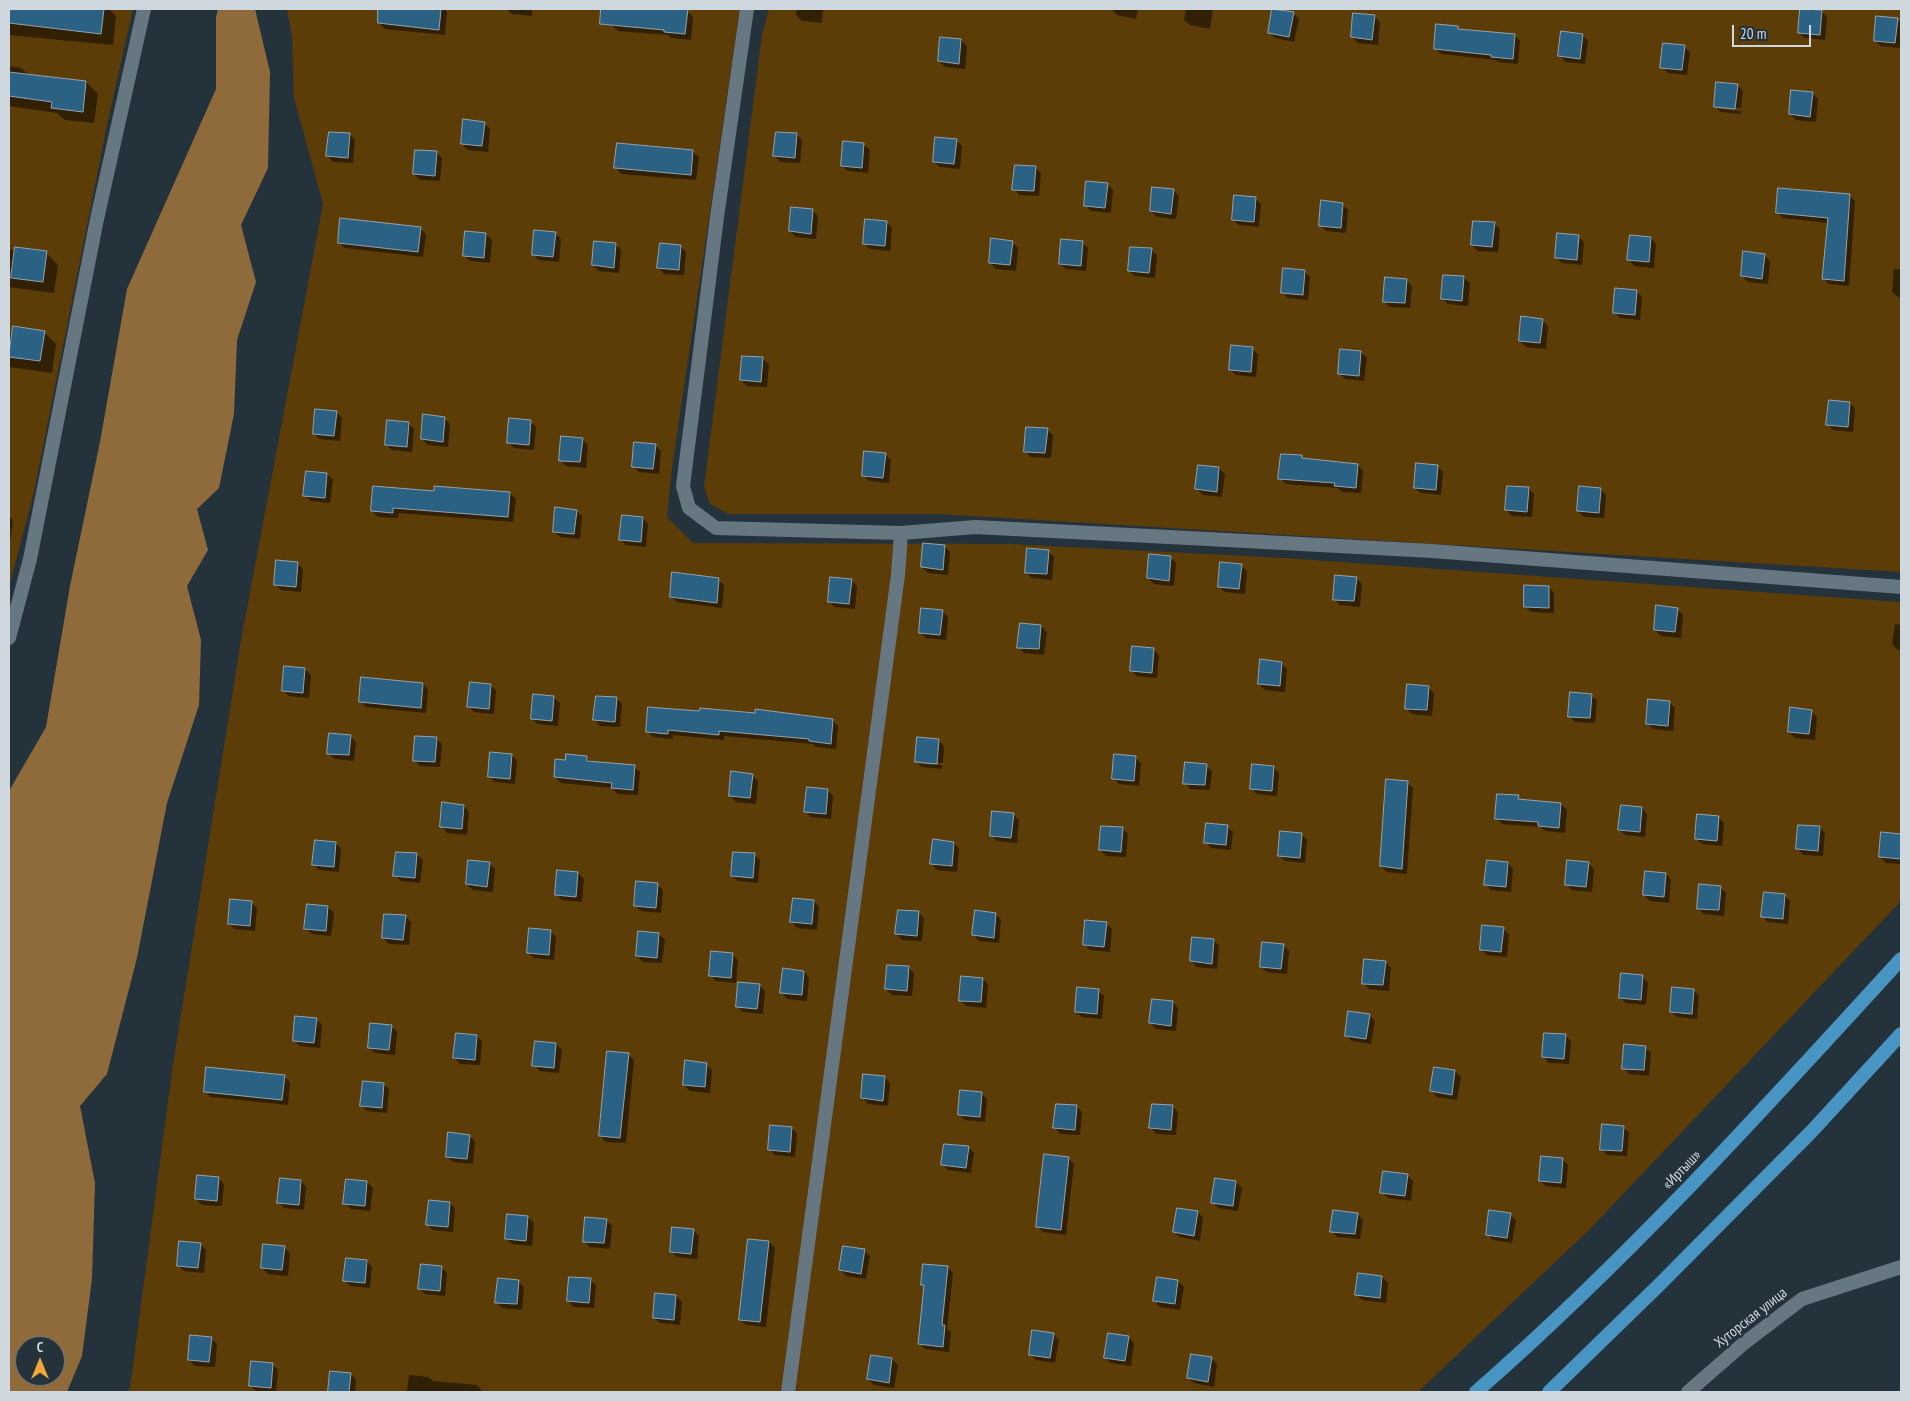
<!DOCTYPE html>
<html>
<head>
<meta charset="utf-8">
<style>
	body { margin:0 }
	#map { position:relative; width:1910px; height:1401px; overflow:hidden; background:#24323b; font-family:"PT Sans Narrow",sans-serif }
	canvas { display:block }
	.frame { position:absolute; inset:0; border:10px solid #cfd8de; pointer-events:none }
	.north { position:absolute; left:15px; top:1336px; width:50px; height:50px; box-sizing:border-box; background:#24323b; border:1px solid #68747c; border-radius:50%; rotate:0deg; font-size:14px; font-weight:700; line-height:20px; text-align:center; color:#cfd8de }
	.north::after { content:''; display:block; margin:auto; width:18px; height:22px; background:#efa73d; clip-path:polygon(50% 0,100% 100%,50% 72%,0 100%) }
	.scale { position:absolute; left:1732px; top:25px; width:79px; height:22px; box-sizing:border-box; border:2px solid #cfd8de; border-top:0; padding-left:6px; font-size:15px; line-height:18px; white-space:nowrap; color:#cfd8de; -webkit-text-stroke:4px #24323b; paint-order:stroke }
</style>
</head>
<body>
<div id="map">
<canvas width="1910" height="1401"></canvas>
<div class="frame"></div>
<div class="north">С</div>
<div class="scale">20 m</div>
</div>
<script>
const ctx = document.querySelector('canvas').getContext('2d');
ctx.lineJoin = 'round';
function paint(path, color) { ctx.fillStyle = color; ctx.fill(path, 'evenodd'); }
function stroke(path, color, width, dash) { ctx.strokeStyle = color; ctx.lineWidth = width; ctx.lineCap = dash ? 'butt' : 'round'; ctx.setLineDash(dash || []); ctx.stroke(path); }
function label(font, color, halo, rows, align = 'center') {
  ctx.font = font + ' "PT Sans Narrow",sans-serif'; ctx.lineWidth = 5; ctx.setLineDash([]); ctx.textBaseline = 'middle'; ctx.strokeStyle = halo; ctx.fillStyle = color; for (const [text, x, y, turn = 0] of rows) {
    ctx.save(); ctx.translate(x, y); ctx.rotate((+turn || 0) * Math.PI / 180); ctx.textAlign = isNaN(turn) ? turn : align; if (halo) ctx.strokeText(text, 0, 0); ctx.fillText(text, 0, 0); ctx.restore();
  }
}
paint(new Path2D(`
	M9 9H133L107 125 34 492 9 587Z
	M287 9H740L672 468 667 517 693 543 1010 544 1285 558 1901 602V901L1589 1230 1418 1392H126L130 1388 172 1071 241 640 323 204 294 98 292 38Z
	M769 9H1901V572L938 514H728L710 504 704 487 762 35Z`), '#5c3c07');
paint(new Path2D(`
	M218 9H255L270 72 268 168 241 225 256 282 237 340 234 414 219 488 197 509 208 550 187 586 201 640 199 705 167 803 137 958 107 1074 80 1106 95 1183 92 1279 82 1356 67 1392H9V791L46 727 70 586 100 442 127 289 216 89V17ZM25 1346H55V1376H25Z`), '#8f6b3b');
paint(new Path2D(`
	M9 9H109L116 16 113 45 9 35Z
	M380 9H444L447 12 445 35 385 29 379 23Z
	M506 9H532V16L512 14Z
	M614 9H667L687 11 693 17 691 40 671 38 668 35 618 31 612 25Z
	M796 9H823L822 23 802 21 796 15Z
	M1111 9H1138L1136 19 1117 15Z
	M1186 9H1213L1210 29 1190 25 1184 20Z
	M1822 12 1827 17 1825 40 1805 38 1799 33Z
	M1293 13 1299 19 1294 42 1275 38 1269 32Z
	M1374 16 1380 22 1378 45 1358 43 1352 37Z
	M1897 20 1901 23V48L1881 46 1875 41Z
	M1457 27 1460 30 1515 36 1520 41 1518 64 1498 62 1495 60 1441 54 1435 48Z
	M1582 35 1588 41 1585 64 1566 62 1560 56Z
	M961 40 967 46 965 69 945 67 939 61Z
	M1684 47 1690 52 1687 75 1668 73 1662 67Z
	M9 66 21 68 30 76 86 82 98 94 94 123 65 120 57 113 9 106Z
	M1737 85 1743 91 1741 108 1719 106V109L1741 111V114L1721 112 1715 106Z
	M1812 93 1818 99 1816 122 1796 120 1790 114Z
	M484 123 490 129 488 152 468 150 462 144Z
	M350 135 355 140 353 163 333 162 328 156Z
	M797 135 802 140 800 163 780 162 775 156Z
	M956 140 962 146 960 169 940 167 934 162Z
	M844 143 864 145 870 150 868 173 848 171 842 166Z
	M436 152 442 158 440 181 420 180 414 174Z
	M693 152 699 157 696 180 621 174 616 168Z
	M1035 168 1041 173 1039 196 1019 195 1014 189Z
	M1107 184 1113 190 1111 213 1091 211 1085 205Z
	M1173 190 1179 196 1176 219 1157 217 1151 211Z
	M1850 196 1855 201 1849 286 1829 284 1823 278 1828 223 1783 218 1777 212Z
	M1255 198 1261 204 1259 227 1239 225 1233 220Z
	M1342 204 1348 210 1346 233 1326 231 1320 225Z
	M812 210 818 216 816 239 796 237 790 231Z
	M887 223 892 228 890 251 870 249 865 244Z
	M1494 224 1500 229 1498 252 1478 251 1472 245Z
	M420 228 426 234 423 257 345 248 339 243Z
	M555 233 561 239 559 262 539 260 533 254Z
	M486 234 492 240 490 263 470 261 464 255Z
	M1578 237 1584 242 1582 265 1562 263 1556 258Z
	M1651 238 1656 244 1654 268 1634 266 1629 260Z
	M1012 242 1018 248 1016 271 996 269 990 263Z
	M1082 243 1088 248 1086 271 1066 269 1060 264Z
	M615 244 621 250 619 273 599 271 593 265Z
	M681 247 686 252 684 275 664 274 659 268Z
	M9 250 46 253 58 265 54 293 9 287Z
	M1151 250 1157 255 1155 278 1135 276 1129 271Z
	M1764 255 1770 261 1768 284 1748 282 1742 276Z
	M1894 269H1901V298L1898 297 1892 292Z
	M1304 271 1310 277 1308 300 1288 298 1282 292Z
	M1464 278 1470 283 1468 306 1448 304 1442 299Z
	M1406 280 1412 286 1410 308 1390 307 1384 301Z
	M1636 291 1642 297 1640 320 1620 318 1614 312Z
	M1542 320 1548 326 1546 349 1526 347 1520 341Z
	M44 332 56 344 52 373 9 367V333Z
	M1252 349 1258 354 1256 377 1236 375 1230 370Z
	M1361 352 1367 358 1364 381 1345 379 1339 373Z
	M743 357 763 359 769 364 767 387 747 386 741 380Z
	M1850 403 1855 409 1853 432 1833 430 1828 424Z
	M336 412 342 418 340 441 320 439 314 434Z
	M444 418 450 424 448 447 428 445 422 439Z
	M530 421 536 427 534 450 514 448 508 442Z
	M408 423 414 429 412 452 392 450 386 445Z
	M1047 430 1053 435 1051 458 1031 457 1025 451Z
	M582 439 588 445 586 468 566 466 560 460Z
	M655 445 661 451 659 474 639 472 633 466Z
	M885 454 891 460 889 483 869 481 863 475Z
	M1302 457 1305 460 1358 465 1363 471 1361 493 1342 492 1338 488 1286 484 1280 478Z
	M1437 466 1443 472 1441 495 1421 493 1415 488Z
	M1219 468 1225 474 1222 497 1203 495 1197 489Z
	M327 474 333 480 330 503 311 501 305 496Z
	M1528 488 1534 494 1532 517 1512 516 1506 510Z
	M1600 489 1606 495 1604 518 1584 517 1578 511Z
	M435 493H510L516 499 513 522 399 513 398 518 378 517 372 511Z
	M576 511 582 516 580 539 560 537 554 532Z
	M9 516 13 521 9 549Z
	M643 518 648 524 646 547 626 545 621 540Z
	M944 546 950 552 948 575 928 573 922 567Z
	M1048 551 1054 557 1052 580 1032 578 1026 572Z
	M1170 557 1176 563 1174 586 1154 584 1148 578Z
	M297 563 303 569 301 592 281 590 275 584Z
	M1241 566 1247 571 1245 594 1225 592 1219 587Z
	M1356 578 1362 584 1360 607 1340 605 1334 599Z
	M718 580 724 585 722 608 677 602 671 597Z
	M851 580 857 586 855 609 835 607 829 601Z
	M1549 587 1554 593V613L1531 612 1525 607Z
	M1677 609 1683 615 1681 638 1661 636 1655 630Z
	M942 611 948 617 946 640 926 638 920 632Z
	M1895 624 1901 625V650H1898L1892 644Z
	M1041 626 1047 632 1044 655 1024 653 1019 647Z
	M1153 649 1159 655 1157 678 1137 676 1131 670Z
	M1281 663 1287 669 1285 692 1265 690 1259 684Z
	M285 667 305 669 311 675 309 698 289 696 283 690Z
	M423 684 428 690 426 713 366 707 360 701Z
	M491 685 496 691 494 714 474 712 469 706Z
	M1428 687 1434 693 1432 716 1412 714 1406 708Z
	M1591 695 1597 701 1595 723 1575 722 1569 716Z
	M554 698 560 703 558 726 538 724 532 719Z
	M617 699 622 704 620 727 600 726 595 720Z
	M1669 702 1675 708 1673 731 1653 729 1647 723Z
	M649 708 832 720 838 726 836 749 816 747 813 744 724 736V740L673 735V739L653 737 647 731Z
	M1811 711 1817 717 1815 740 1795 738 1789 732Z
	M350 736 356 742 354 761 334 759 329 753Z
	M436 739 442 744 440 767 420 766 414 760Z
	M938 740 944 746 943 763 921 761V764L942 765V769L922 767 916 761Z
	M512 755 517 761 515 784 495 782 489 776Z
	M586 757 593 763 634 767 640 772 638 795 618 794 612 788 561 783 555 777 566 761Z
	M1135 757 1141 763 1139 786 1119 784 1113 778Z
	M1206 766 1212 771 1210 790 1190 789 1185 783Z
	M1273 767 1279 773 1277 796 1257 794 1251 788Z
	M752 775 758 781 756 804 736 802 730 796Z
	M1407 782 1413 788 1407 874 1387 872 1381 866Z
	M828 790 833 796 831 819 811 817 806 811Z
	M1518 797 1522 801 1561 804 1567 810 1565 833 1545 831 1541 827 1502 824 1496 818Z
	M464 806 469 812 467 835 447 833 442 827Z
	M1642 808 1647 814 1645 837 1625 835 1619 829Z
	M1013 814 1019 820 1017 843 997 841 991 835Z
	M1718 817 1724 823 1722 846 1702 844 1696 839Z
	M1227 827 1233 832 1231 850 1211 848 1206 842Z
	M1122 828 1128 834 1126 857 1106 856 1100 850Z
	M1820 828 1825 833 1823 856 1803 855 1798 849Z
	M1301 834 1307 840 1305 863 1285 861 1279 855Z
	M1883 834 1901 835V864L1886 863 1880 857Z
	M336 843 341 849 339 872 319 870 314 864Z
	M954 843 959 849 957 872 937 870 932 864Z
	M417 855 423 860 420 883 401 881 395 876Z
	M754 855 760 860 758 883 738 881 732 876Z
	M489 863 495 869 493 892 473 890 467 884Z
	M1508 863 1513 869 1511 892 1491 890 1486 884Z
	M1588 863 1594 869 1592 892 1572 890 1566 884Z
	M578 873 584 879 582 902 562 900 556 894Z
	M1666 874 1671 880 1669 903 1650 901 1644 895Z
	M657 885 663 890 661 913 641 911 635 906Z
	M1720 887 1726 893 1724 916 1704 914 1698 908Z
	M1785 896 1790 901 1788 924 1768 922 1763 917Z
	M814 901 819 907 817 930 797 928 792 922Z
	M251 902 257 908 255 931 235 929 229 924Z
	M328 907 334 913 331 936 312 934 306 928Z
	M919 913 924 918 922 941 902 940 897 934Z
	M996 914 1001 920 999 943 979 941 974 935Z
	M405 916 411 922 409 945 389 944 383 938Z
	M1106 923 1112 929 1110 952 1090 950 1084 944Z
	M1503 929 1509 934 1507 957 1487 955 1481 950Z
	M550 931 556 937 554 960 534 958 528 953Z
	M659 934 665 940 662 963 643 962 637 956Z
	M1213 940 1219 946 1217 969 1197 967 1191 961Z
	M1283 945 1289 951 1287 974 1267 972 1261 967Z
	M732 954 738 960 736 983 716 981 710 975Z
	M1385 962 1391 968 1389 991 1369 989 1363 983Z
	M908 967 914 973 912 996 892 995 886 989Z
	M804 972 809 978 807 1001 787 999 782 993Z
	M1642 976 1648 982 1646 1005 1626 1003 1620 998Z
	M983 979 988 985 986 1008 966 1006 961 1000Z
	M759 985 765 991 763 1014 743 1012 737 1006Z
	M1693 990 1699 996 1697 1019 1677 1017 1672 1012Z
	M1098 991 1104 996 1102 1019 1082 1017 1076 1012Z
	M1173 1002 1178 1008 1176 1031 1156 1029 1151 1023Z
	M1369 1015 1375 1021 1371 1044 1352 1041 1346 1035Z
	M316 1019 322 1025 320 1048 300 1046 294 1040Z
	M391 1026 397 1032 395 1055 375 1053 369 1047Z
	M1565 1035 1571 1041 1569 1064 1549 1063 1544 1057Z
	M477 1036 482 1042 480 1065 460 1064 455 1058Z
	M556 1044 562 1050 559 1073 540 1071 534 1065Z
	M1645 1047 1651 1053 1649 1076 1629 1074 1624 1068Z
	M628 1054 634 1060 626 1143 606 1142 600 1136Z
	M706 1064 712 1070 710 1093 690 1091 684 1085Z
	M1455 1071 1461 1077 1457 1100 1437 1097 1432 1091Z
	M284 1076 290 1082 288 1105 211 1097 205 1091Z
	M885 1077 890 1083 888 1106 868 1104 863 1098Z
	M384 1084 389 1090 387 1113 367 1111 362 1106Z
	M981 1093 987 1099 985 1122 965 1120 959 1114Z
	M1077 1107 1082 1112 1080 1135 1060 1134 1055 1128Z
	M1173 1107 1178 1112 1176 1135 1156 1134 1151 1128Z
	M1623 1127 1629 1133 1627 1156 1607 1155 1602 1149Z
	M792 1128 797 1134 795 1157 775 1155 769 1149Z
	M469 1136 475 1141 473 1164 453 1162 447 1157Z
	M968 1147 974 1153 971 1173 948 1170 943 1165Z
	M1068 1158 1074 1164 1066 1235 1043 1232 1037 1226Z
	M1562 1159 1568 1165 1566 1188 1546 1186 1540 1181Z
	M1407 1175 1413 1181 1411 1201 1388 1198 1382 1192Z
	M218 1178 224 1184 222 1206 202 1205 196 1199Z
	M1216 1180 1236 1182 1242 1188 1238 1211 1218 1208 1213 1202Z
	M301 1181 306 1187 304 1210 284 1208 279 1202Z
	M367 1182 373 1188 370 1211 351 1209 345 1203Z
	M450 1203 455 1209 453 1232 433 1230 428 1225Z
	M1198 1212 1203 1218 1200 1241 1180 1237 1174 1232Z
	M1357 1214 1363 1220 1360 1239 1337 1237 1332 1231Z
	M1510 1215 1516 1220 1512 1243 1493 1240 1487 1234Z
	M528 1217 534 1223 532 1246 512 1244 506 1239Z
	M606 1220 612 1226 610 1249 590 1247 584 1241Z
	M693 1230 699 1236 697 1259 677 1257 671 1251Z
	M749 1240 769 1242 775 1248 766 1327 746 1325 740 1320Z
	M200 1244 206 1250 204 1273 184 1271 178 1265Z
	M284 1247 290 1253 288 1276 268 1274 262 1268Z
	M864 1250 870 1256 866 1279 846 1276 841 1270Z
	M367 1261 372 1267 370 1288 350 1286 345 1280Z
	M441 1267 447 1273 445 1296 425 1294 419 1288Z
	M947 1267 953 1273 947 1329 951 1332 949 1352 925 1349 920 1344 925 1288 922 1284Z
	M1382 1277 1388 1283 1386 1303 1362 1300 1357 1294Z
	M590 1280 596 1285 594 1308 574 1307 568 1301Z
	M518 1281 524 1287 522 1310 502 1308 496 1302Z
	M1178 1281 1184 1287 1180 1310 1160 1307 1155 1301Z
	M656 1295 676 1296 682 1302 680 1325 660 1323 654 1318Z
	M1053 1334 1059 1340 1055 1363 1036 1360 1030 1354Z
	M1128 1337 1134 1343 1131 1366 1111 1363 1105 1358Z
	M211 1338 217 1344 215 1367 195 1366 189 1360Z
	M1211 1358 1217 1364 1214 1387 1194 1383 1188 1378Z
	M892 1359 898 1365 894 1388 874 1385 868 1379Z
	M272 1364 278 1370 276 1392 256 1391 250 1385Z
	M351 1374 356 1380 355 1392 329 1391Z
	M409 1375 429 1377 433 1381 477 1385 483 1392H407Z`), '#0007');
const building = new Path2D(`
	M9 9H104L101 34 9 23Z
	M378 9H441L439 30 378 23Z
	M601 9H688L685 34 664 32V30L600 24Z
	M1272 9 1294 12 1289 37 1268 33Z
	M1800 9 1822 10 1820 35 1798 33Z
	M1353 13 1375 15 1372 40 1351 37Z
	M1876 16 1898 18 1895 43 1874 41Z
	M1436 24 1458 26V29L1515 34 1513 59 1491 57V55L1434 49Z
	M1561 31 1583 34 1580 59 1558 56Z
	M940 37 961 39 959 64 938 61Z
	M1663 43 1685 45 1682 70 1660 68Z
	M9 72 86 81 83 112 51 108 52 102 9 96Z
	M1716 82 1738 84 1735 109 1714 107Z
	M1791 90 1813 92 1810 117 1789 114Z
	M463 119 485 122 482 146 461 144Z
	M329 132 350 133 348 158 326 156Z
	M776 132 797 133 795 158 773 156Z
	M935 137 957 139 954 164 933 162Z
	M843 141 864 143 862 168 841 166Z
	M617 143 693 150 691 175 614 168Z
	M415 150 437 151 435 176 413 174Z
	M1015 165 1036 166 1034 191 1012 190Z
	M1086 181 1108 183 1105 208 1084 206Z
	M1152 187 1174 189 1171 214 1150 211Z
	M1778 188 1850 194 1844 281 1822 279 1828 218 1776 213Z
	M1234 195 1256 197 1254 222 1232 220Z
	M1321 200 1343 203 1341 228 1319 226Z
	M791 207 813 209 811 234 789 231Z
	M340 218 421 227 418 252 338 243Z
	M865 219 887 221 885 246 863 244Z
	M1473 221 1495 222 1492 247 1471 245Z
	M534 230 556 232 553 257 532 255Z
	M465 231 486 233 484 258 463 256Z
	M1557 233 1579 235 1577 260 1555 258Z
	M1630 235 1651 237 1649 262 1627 260Z
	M991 238 1013 241 1010 265 989 263Z
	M1061 239 1083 241 1081 266 1059 264Z
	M594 241 616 243 614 268 592 265Z
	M660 243 681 245 679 270 657 268Z
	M15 247 47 251 43 282 11 278Z
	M1130 247 1152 248 1149 273 1128 271Z
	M1743 251 1765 254 1762 279 1741 276Z
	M1283 268 1305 270 1303 295 1281 293Z
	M1443 275 1464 276 1462 301 1441 299Z
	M1385 277 1407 279 1405 303 1383 302Z
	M1615 288 1637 290 1635 315 1613 313Z
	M1521 316 1543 319 1540 343 1519 341Z
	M13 326 45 331 40 361 9 357Z
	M1231 345 1253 347 1251 372 1229 370Z
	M1340 349 1361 351 1359 376 1338 374Z
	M742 356 763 357 761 382 740 380Z
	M1829 400 1850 402 1848 427 1826 425Z
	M315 409 337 411 334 436 313 434Z
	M423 414 445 417 443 442 421 439Z
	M509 418 531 420 529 445 507 443Z
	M387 420 409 422 407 447 385 445Z
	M1026 427 1048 428 1045 453 1024 452Z
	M561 436 583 438 580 462 559 461Z
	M634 442 656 444 653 469 632 467Z
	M864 451 886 453 883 478 862 476Z
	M1281 454 1302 455V458L1358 464 1356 488 1334 486 1335 483 1278 479Z
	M1416 463 1438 465 1436 490 1414 488Z
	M1198 465 1219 467 1217 492 1195 489Z
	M306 471 327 473 325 498 303 496Z
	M373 486 434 491V486L510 492 508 517 393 508V513L371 511Z
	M1507 486 1529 487 1527 512 1505 510Z
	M1579 486 1601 488 1599 513 1577 511Z
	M555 507 577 510 574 534 553 532Z
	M622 515 643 517 641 542 619 540Z
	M923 543 945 545 943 570 921 567Z
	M1027 548 1049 550 1047 574 1025 573Z
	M1149 554 1171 556 1169 581 1147 578Z
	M276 560 298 562 296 587 274 585Z
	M1220 562 1242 564 1239 589 1218 587Z
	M672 572 719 578 717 603 670 597Z
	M1335 575 1357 577 1354 601 1333 600Z
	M830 577 852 579 849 604 828 602Z
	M1524 585 1549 586V608L1524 607Z
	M1656 605 1678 608 1675 632 1654 630Z
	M921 608 943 610 940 635 919 633Z
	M1020 623 1041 625 1039 649 1017 648Z
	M1132 646 1154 648 1152 673 1130 671Z
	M1260 659 1282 662 1280 686 1258 684Z
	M284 666 305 668 303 693 282 691Z
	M361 677 423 683 421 708 359 702Z
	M470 682 491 684 489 709 467 707Z
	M1407 684 1429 686 1427 710 1405 709Z
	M1570 692 1592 694 1590 718 1568 717Z
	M533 694 554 696 552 721 531 719Z
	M596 696 617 697 615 722 593 720Z
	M1648 699 1670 701 1668 726 1646 724Z
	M648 707 699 711 700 708 755 713V709L833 719 831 744 809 741V739L719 731V735L668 730V734L646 732Z
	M1790 707 1812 710 1809 734 1788 732Z
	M329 733 351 735 349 755 327 754Z
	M415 736 437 737 435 762 413 761Z
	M917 737 939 739 937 764 915 762Z
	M490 752 512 754 510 779 488 777Z
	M566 754 587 756V761L635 765 633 790 611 788 612 783 554 777 555 759 565 760Z
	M1114 754 1136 756 1134 781 1112 779Z
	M1185 762 1207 764 1205 785 1183 784Z
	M1252 764 1274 766 1272 791 1250 789Z
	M731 771 753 774 750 798 729 796Z
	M1386 779 1408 781 1402 869 1380 866Z
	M807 787 828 789 826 814 804 812Z
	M1497 794 1519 795 1518 799 1561 803 1559 828 1538 826V822L1495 819Z
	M442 802 464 805 462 829 440 827Z
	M1621 805 1642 807 1640 832 1618 830Z
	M992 811 1014 813 1011 838 990 836Z
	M1697 814 1719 816 1717 841 1695 839Z
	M1206 823 1228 825 1226 845 1204 843Z
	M1798 825 1820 826 1818 851 1796 849Z
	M1101 826 1123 827 1121 852 1099 850Z
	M1280 831 1302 833 1300 858 1278 856Z
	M1881 832 1901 834V859L1879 857Z
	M933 839 954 842 952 866 930 864Z
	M315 840 336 842 334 867 312 865Z
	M396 852 417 853 415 878 393 876Z
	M733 852 755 853 753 878 731 876Z
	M468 860 490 862 487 887 466 884Z
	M1487 860 1508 862 1506 887 1484 885Z
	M1567 860 1589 862 1586 887 1565 885Z
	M557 870 578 872 576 897 555 895Z
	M1645 871 1666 873 1664 897 1643 895Z
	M636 881 658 883 656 908 634 906Z
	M1699 884 1721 886 1719 910 1697 909Z
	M1764 892 1785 894 1783 919 1761 917Z
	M793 898 814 900 812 924 790 922Z
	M230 899 252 901 250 926 228 924Z
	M307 904 328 906 326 931 304 929Z
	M898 910 919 911 917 936 895 934Z
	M975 910 996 913 994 938 972 935Z
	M384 914 406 915 403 940 382 938Z
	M1085 920 1107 922 1104 947 1083 945Z
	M1482 925 1504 927 1501 952 1480 950Z
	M529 928 551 930 549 955 527 953Z
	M638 931 659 933 657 958 636 956Z
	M1192 937 1214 939 1212 964 1190 961Z
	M1262 942 1284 944 1281 969 1260 967Z
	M711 951 733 953 731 978 709 976Z
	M1364 959 1386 961 1383 985 1362 984Z
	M887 965 909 966 907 991 885 989Z
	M783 968 804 971 802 995 780 993Z
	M1621 973 1643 975 1641 1000 1619 998Z
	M961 976 983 978 981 1002 959 1001Z
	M738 982 760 984 757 1009 736 1007Z
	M1077 987 1099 989 1097 1014 1075 1012Z
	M1672 987 1694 989 1692 1014 1670 1012Z
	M1152 999 1173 1001 1171 1026 1149 1023Z
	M1348 1011 1370 1014 1366 1039 1345 1036Z
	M295 1016 317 1018 314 1043 293 1041Z
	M370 1023 392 1025 389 1050 368 1048Z
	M456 1033 477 1035 475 1060 453 1058Z
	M1544 1033 1566 1034 1564 1059 1542 1057Z
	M535 1041 556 1043 554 1068 532 1066Z
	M1624 1044 1646 1046 1644 1070 1622 1069Z
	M607 1051 629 1053 620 1138 599 1136Z
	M685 1060 707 1063 705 1087 683 1085Z
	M206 1067 285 1075 282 1100 204 1092Z
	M1434 1067 1455 1070 1452 1095 1430 1091Z
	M863 1074 885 1076 883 1101 861 1098Z
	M363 1081 384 1083 382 1108 360 1106Z
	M960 1090 982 1092 980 1117 958 1115Z
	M1056 1104 1077 1105 1075 1130 1053 1128Z
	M1152 1104 1173 1105 1171 1130 1149 1128Z
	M1602 1124 1624 1126 1622 1151 1600 1150Z
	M770 1125 792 1127 790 1152 768 1150Z
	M448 1132 470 1135 467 1159 446 1157Z
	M944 1144 969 1146 966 1168 941 1165Z
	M1044 1154 1069 1157 1061 1230 1036 1227Z
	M1541 1156 1563 1158 1561 1183 1539 1181Z
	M1383 1171 1408 1174 1405 1196 1380 1193Z
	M197 1175 219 1177 217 1201 195 1199Z
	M280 1178 301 1180 299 1205 277 1203Z
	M1215 1178 1236 1181 1233 1206 1211 1203Z
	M346 1179 367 1181 365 1206 343 1204Z
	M429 1200 450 1202 448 1227 426 1225Z
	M1177 1208 1198 1211 1194 1236 1173 1232Z
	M1333 1210 1358 1213 1355 1234 1330 1232Z
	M1489 1210 1511 1213 1507 1238 1486 1235Z
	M507 1214 528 1216 526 1241 505 1239Z
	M585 1217 607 1219 604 1243 583 1242Z
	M672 1227 694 1229 691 1254 670 1252Z
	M748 1239 769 1241 760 1322 739 1320Z
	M179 1241 201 1243 198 1268 177 1266Z
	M263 1244 285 1246 282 1270 261 1268Z
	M843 1246 865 1249 861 1274 839 1270Z
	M346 1258 367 1260 365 1283 343 1281Z
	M421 1264 442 1266 440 1291 418 1289Z
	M923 1264 948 1266 942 1325H945L943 1347 918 1344 924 1285H921Z
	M1358 1273 1382 1276 1380 1298 1355 1295Z
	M569 1277 591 1278 589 1303 567 1301Z
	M1157 1277 1178 1280 1175 1304 1153 1301Z
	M498 1278 519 1280 517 1304 495 1303Z
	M655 1293 676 1295 674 1320 653 1318Z
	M1032 1330 1054 1333 1050 1358 1029 1355Z
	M1108 1333 1129 1336 1125 1361 1104 1358Z
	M190 1335 212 1337 209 1362 188 1360Z
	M1191 1354 1212 1357 1208 1382 1187 1378Z
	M871 1355 892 1358 889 1383 867 1379Z
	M251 1361 273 1363 271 1388 249 1386Z
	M330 1371 351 1373 349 1392H328Z`);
paint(building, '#2b6284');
stroke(building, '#93a3af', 1);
stroke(new Path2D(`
	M747 9 717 217 683 486 689 508 716 528 901 533 898 575 788 1392
	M901 533 975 527 1246 541 1432 551 1901 587
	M9 638 30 559 97 219 144 9`), '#677782', 14);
stroke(new Path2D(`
	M1688 1392 1743 1344 1802 1299 1901 1267`), '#677782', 14);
stroke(new Path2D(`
	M1476 1392C1628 1259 1765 1108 1901 959
	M1549 1392 1659 1285 1812 1131 1901 1034`), '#4894c2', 14);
label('15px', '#cfd8de', '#24323b', [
	["«Иртыш»",1682,1170,-46],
	["Хуторская улица",1751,1318,-38]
]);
</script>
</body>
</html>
